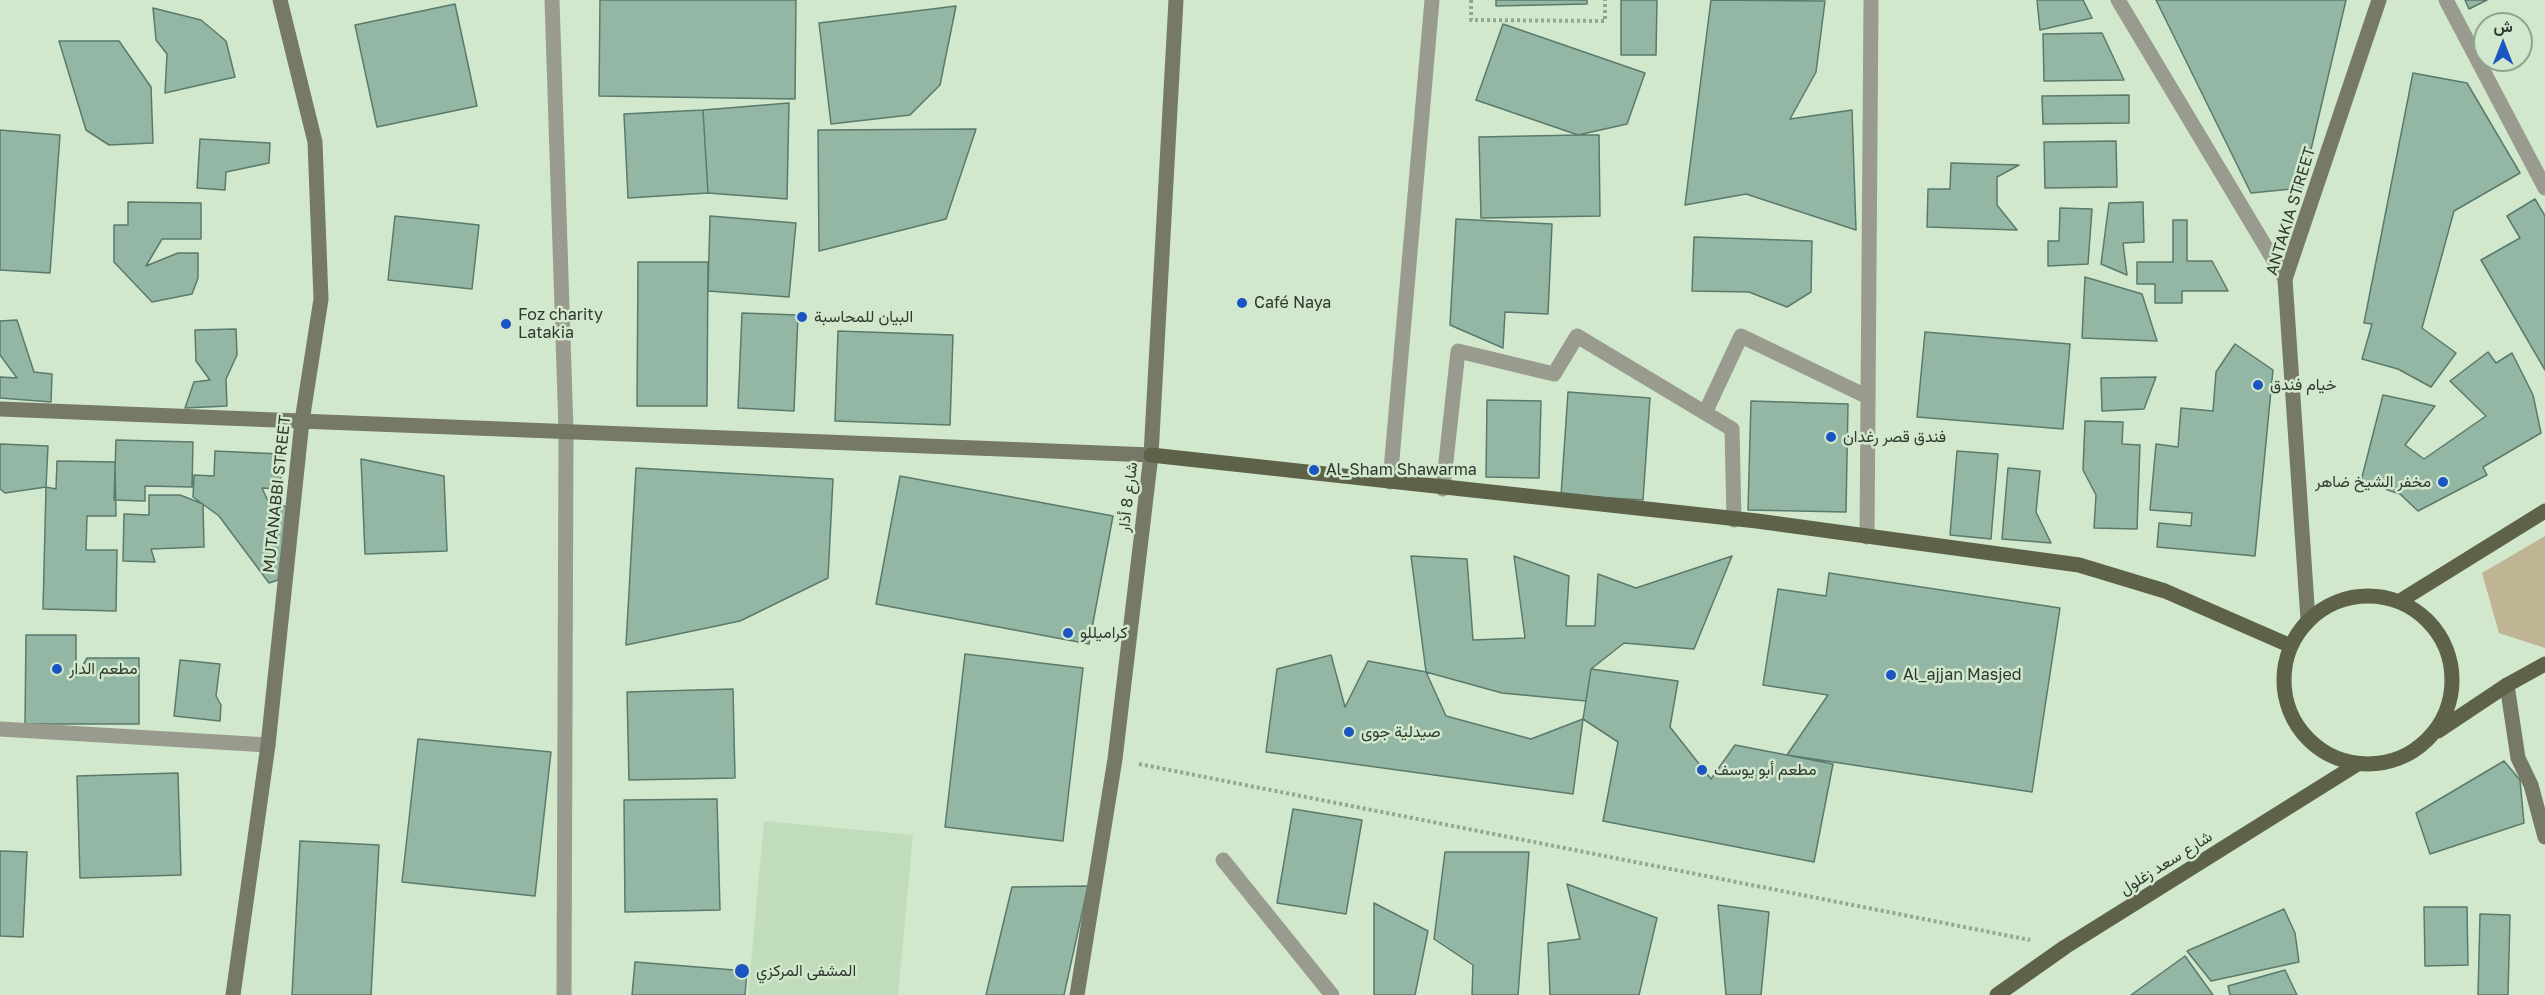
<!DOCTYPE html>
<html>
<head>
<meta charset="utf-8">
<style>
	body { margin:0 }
	#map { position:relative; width:2545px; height:995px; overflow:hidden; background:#d1e8cc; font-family:"Golos Text",Vazirmatn,sans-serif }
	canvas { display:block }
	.north { position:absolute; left:2473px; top:12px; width:60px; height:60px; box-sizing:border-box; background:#d1e8cc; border:2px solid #91a28d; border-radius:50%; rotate:0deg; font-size:16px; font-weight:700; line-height:24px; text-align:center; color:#30392e }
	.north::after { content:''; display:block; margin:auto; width:21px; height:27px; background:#1a55c1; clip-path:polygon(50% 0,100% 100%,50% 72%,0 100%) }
</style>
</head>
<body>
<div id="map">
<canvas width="2545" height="995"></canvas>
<div class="north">ش</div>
</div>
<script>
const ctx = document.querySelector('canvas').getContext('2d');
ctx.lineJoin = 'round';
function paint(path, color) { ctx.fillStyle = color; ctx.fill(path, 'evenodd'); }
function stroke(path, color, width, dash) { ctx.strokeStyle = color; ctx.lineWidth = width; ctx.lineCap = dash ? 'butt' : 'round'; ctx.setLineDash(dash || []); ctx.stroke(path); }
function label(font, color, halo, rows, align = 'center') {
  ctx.font = font + ' "Golos Text",Vazirmatn,sans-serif'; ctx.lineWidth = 5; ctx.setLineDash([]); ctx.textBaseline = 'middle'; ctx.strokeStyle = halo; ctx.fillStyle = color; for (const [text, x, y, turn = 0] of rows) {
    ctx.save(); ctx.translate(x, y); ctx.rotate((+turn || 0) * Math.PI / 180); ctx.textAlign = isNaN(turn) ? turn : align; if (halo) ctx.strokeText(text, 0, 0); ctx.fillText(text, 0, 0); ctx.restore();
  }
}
paint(new Path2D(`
	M764 821 913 835 898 995H748Z`), '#c1dcba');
paint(new Path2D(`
	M2545 536V648L2499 633 2482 573Z`), '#bfb494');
const building = new Path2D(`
	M600 0H796L795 99 599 96Z
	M1496 0H1587V4L1496 6Z
	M1621 0H1657L1656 55H1621Z
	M1711 0 1825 1 1816 72 1790 119 1852 110 1856 230 1746 194 1685 205Z
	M2037 0H2083L2092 18 2040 30Z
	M2156 0H2346L2302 188 2251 193Z
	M2465 0H2487L2469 9Z
	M455 4 477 106 377 127 355 25Z
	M956 6 940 85 910 115 831 124 819 23Z
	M153 8 201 20 226 41 235 77 165 93 167 54 156 40Z
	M1503 24 1645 73 1627 124 1578 135 1476 100Z
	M2102 33 2124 80 2044 81 2043 34Z
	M59 41H119L151 87 153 143 109 145 86 130Z
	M2413 73 2467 83 2520 173 2454 211 2422 328 2456 353 2431 387 2398 369 2362 359 2372 324 2364 323Z
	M2129 95V123L2043 124 2042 96Z
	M789 103 787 199 708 193 703 110Z
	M703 110 708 193 628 198 624 114Z
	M976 129 946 219 819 251 818 130Z
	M0 130 60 135 50 273 0 270Z
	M1578 135H1599L1600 216 1481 218 1479 137Z
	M200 139 270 143 269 163 226 172 225 190 197 188Z
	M2116 141 2117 187 2045 188 2044 142Z
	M1951 163 2019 165 1997 177V205L2017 230 1927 227 1928 189H1950Z
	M2535 199 2545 216V370L2481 260 2520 238 2507 216Z
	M128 202 201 203V239H162L146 266 178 253H198V278L192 294 152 302 114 262V225H128Z
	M2143 202 2144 242 2123 243 2127 275 2101 264 2109 203Z
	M2060 208 2092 209 2088 264 2048 266V241H2059Z
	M395 216 479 225 472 289 388 280Z
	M710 216 796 223 789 297 708 291Z
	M1456 219 1552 224 1548 314 1505 312 1503 348 1450 325Z
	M2173 220H2187V261H2212L2228 291H2182V303H2155V284H2137V262H2173Z
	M1694 237 1812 241 1811 292 1787 307 1749 292 1692 291Z
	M638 262H708L707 406H637Z
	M2085 277 2142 294 2157 341 2082 338Z
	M742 313 798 315 794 411 738 408Z
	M17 320 34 372 52 374 51 402 0 398V377L17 378 0 355V321Z
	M236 329 237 355 226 379 227 406 185 408 194 382 210 380 196 361 195 330Z
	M838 331 953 335 950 425 835 421Z
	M1925 332 2070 344 2063 429 1917 417Z
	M2235 344 2273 370 2255 556 2157 547 2159 523 2191 526 2192 513 2150 510 2156 444 2178 447 2181 408 2213 411 2216 372Z
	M2488 352 2496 363 2512 353 2533 395 2541 433 2483 467 2487 475 2418 511 2400 494 2361 481 2383 395 2435 406 2405 445 2424 459 2486 416 2450 381Z
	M2156 377 2144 409 2102 411 2101 378Z
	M1568 392 1650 398 1643 500 1561 495Z
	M1487 400 1541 401 1539 478 1486 477Z
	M1751 401 1848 404 1846 512 1748 510Z
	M2085 421 2123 422 2122 444 2140 445 2137 529 2094 528 2096 495 2083 470Z
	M116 440 193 442 192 487 145 486V501L114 500Z
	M0 444 48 446 46 487 5 493 0 489Z
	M215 451 282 454 280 489 262 488 269 503 288 507 278 580 269 583 219 516 193 497 194 475 214 476Z
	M1957 451 1998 454 1991 539 1950 535Z
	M361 459 444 476 447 551 365 554Z
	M57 461 115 462 116 516H87L86 550H117L116 611 43 609 46 487 56 489Z
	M636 468 833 479 828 578 740 621 626 645Z
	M2008 468 2040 471 2036 512 2051 543 2002 539Z
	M900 476 1113 516 1089 644 876 604Z
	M149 495H180L203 504 204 547 151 549 155 562 123 561 124 514 149 515Z
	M1411 556 1467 559 1473 640 1525 638 1514 556 1569 576 1566 626H1595L1598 574 1636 588 1732 556 1694 649 1624 643 1591 669 1586 701 1502 693 1426 672Z
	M1829 573 2060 608 2032 792 1787 755 1828 695 1763 685 1778 589 1826 596Z
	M26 635H76V677L87 658H139V724H25Z
	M965 654 1083 668 1063 841 945 827Z
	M1331 655 1345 707 1368 661 1426 672 1446 716 1531 739 1583 719 1573 794 1266 752 1277 669Z
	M180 660 220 664 216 696 221 705 220 721 174 716Z
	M1591 669 1678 681 1670 727 1711 779 1735 745 1833 764 1814 862 1603 821 1618 742 1583 719Z
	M733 689 735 778 629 780 627 692Z
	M418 739 551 752 535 896 402 882Z
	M2504 761 2520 780 2524 823 2430 854 2416 813Z
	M178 773 181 875 80 878 77 776Z
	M717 799 720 910 625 912 624 800Z
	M1293 809 1362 820 1346 914 1277 903Z
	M300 841 379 845 371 995H292Z
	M0 851 27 852 23 937 0 936Z
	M1445 852H1529L1518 995H1472L1473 965 1434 939Z
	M1567 884 1657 918 1639 995H1550L1548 943 1580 939Z
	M1088 886 1064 995H986L1012 887Z
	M1374 903 1428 931 1415 995H1374Z
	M1718 905 1769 912 1761 995H1726Z
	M2424 907H2467L2468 965 2425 966Z
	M2284 909 2295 933 2299 962 2211 981 2187 951Z
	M2480 914 2510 915 2508 995H2478Z
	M2185 956 2213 995H2131Z
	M635 962 747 971 745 995H632Z
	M2285 970 2297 995H2230L2228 986Z`);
paint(building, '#94b6a5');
stroke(building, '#5a7a6b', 1.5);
stroke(new Path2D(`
	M1471 0V20L1605 21V0
	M1139 764 2030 940`), '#94a690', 4, [3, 3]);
stroke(new Path2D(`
	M552 0 566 430 564 995
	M2118 0 2285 279
	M2446 0 2545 188
	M1705 413 1741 336 1868 397
	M1390 482 1432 0
	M1443 489 1458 351 1554 374 1577 336 1732 429 1734 520
	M1867 537 1871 0
	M0 729 268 745
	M1223 860 1332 995`), '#989b8d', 15);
stroke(new Path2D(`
	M0 409 1151 455
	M2308 620 2285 279 2379 0
	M2507 685 2518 758 2531 785 2545 837
	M233 995 268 745 302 421 321 299 315 142 280 0
	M1077 995 1115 759 1151 455 1176 0`), '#767965', 15);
stroke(new Path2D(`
	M1151 455 1757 521 2079 565 2165 591 2291 646
	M2284 680a84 84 0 1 1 168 0a84 84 0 1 1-168 0Z
	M2400 601 2545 511
	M2438 731 2507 685 2545 664
	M1997 995 2065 947 2356 765`), '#5e6249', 15);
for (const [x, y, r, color] of [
	[1242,303,6,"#1a55c1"],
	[802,317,6,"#1a55c1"],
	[506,324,6,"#1a55c1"],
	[2258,385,6,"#1a55c1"],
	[1831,437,6,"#1a55c1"],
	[1314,470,6,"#1a55c1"],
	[2443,482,6,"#1a55c1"],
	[1068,633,6,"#1a55c1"],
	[57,669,6,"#1a55c1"],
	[1891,675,6,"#1a55c1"],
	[1349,732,6,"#1a55c1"],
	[1702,770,6,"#1a55c1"],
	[742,971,8,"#1a55c1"]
]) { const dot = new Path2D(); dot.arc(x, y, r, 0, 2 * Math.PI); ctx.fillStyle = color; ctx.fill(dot); stroke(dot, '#d1e8cc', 2); }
label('16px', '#30392e', '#d1e8cc', [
	["ANTAKIA STREET",2291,211,-73],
	["MUTANABBI STREET",277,494,-84],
	["شارع 8 أذار",1128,497,-83],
	["شارع سعد زغلول",2166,863,-32]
]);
label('16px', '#30392e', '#d1e8cc', [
	["Café Naya",1254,303],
	["Foz charity",518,315],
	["Latakia",518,333],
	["البيان للمحاسبة",814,317],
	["خيام فندق",2270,385],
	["فندق قصر رغدان",1843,437],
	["Al_Sham Shawarma",1326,470],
	["مخفر الشيخ ضاهر",2431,482,"right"],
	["كراميللو",1080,633],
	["مطعم الدار",69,669],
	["Al_ajjan Masjed",1903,675],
	["صيدلية جوى",1361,732],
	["مطعم أبو يوسف",1714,770],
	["المشفى المركزي",756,971]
], 'left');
</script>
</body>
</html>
